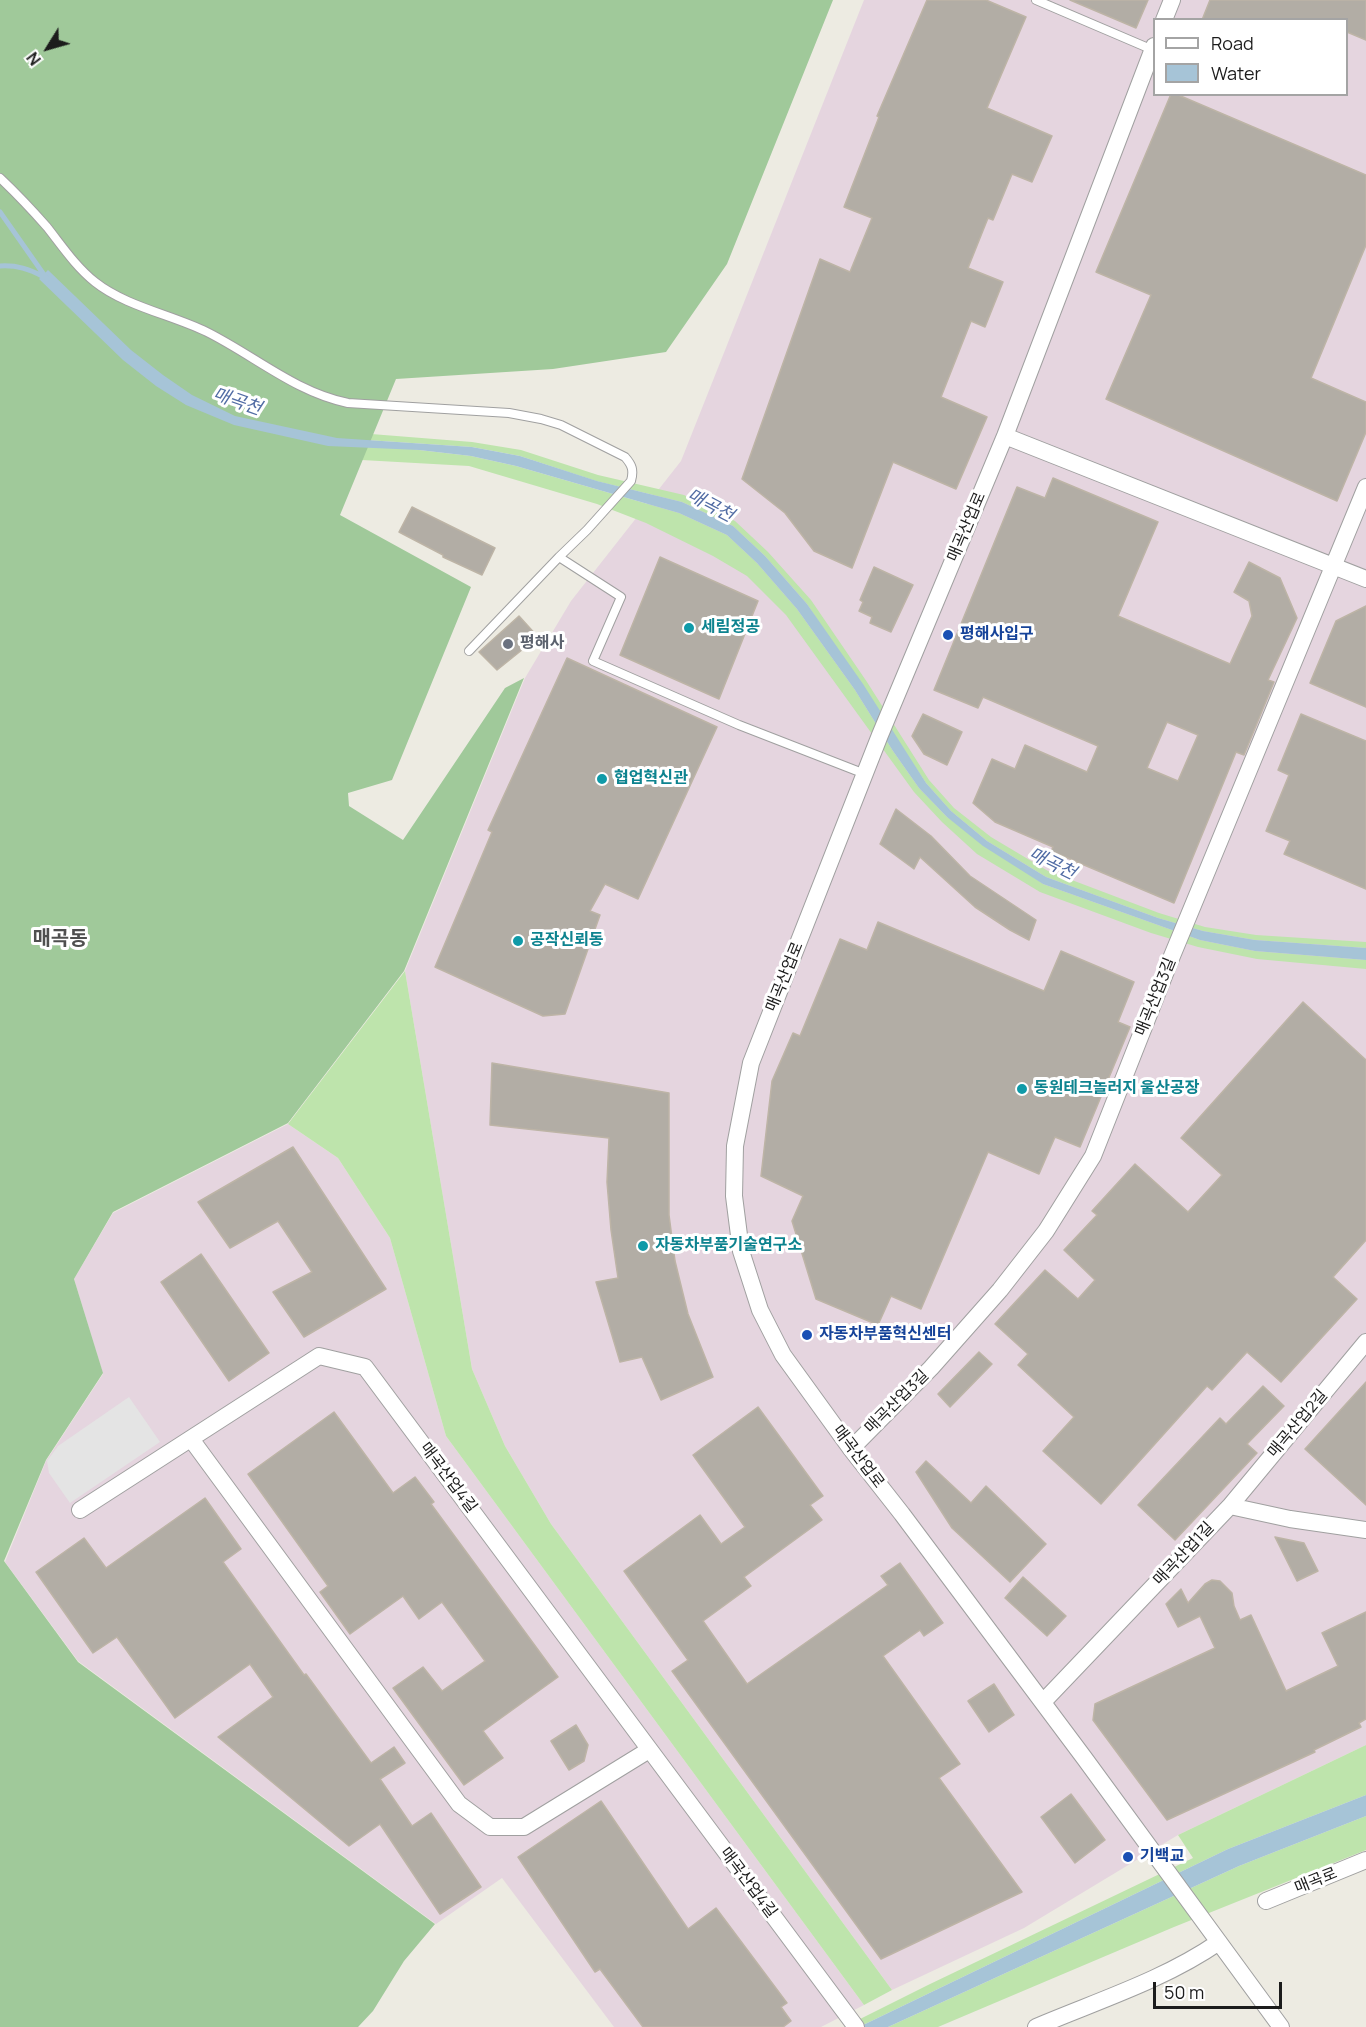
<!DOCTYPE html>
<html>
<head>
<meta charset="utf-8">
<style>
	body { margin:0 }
	#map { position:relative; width:1366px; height:2027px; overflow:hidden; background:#edebe2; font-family:Manrope,sans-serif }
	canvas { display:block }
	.legend { position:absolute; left:1153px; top:18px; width:195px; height:78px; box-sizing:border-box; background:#fff; border:2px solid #a4a4a4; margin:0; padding:8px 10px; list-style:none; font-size:18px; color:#1c1c1c }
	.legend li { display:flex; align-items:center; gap:12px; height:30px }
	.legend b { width:30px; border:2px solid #a4a4a4 }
	.north { position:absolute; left:18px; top:18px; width:60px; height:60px; -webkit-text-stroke:4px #fff; paint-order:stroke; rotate:233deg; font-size:16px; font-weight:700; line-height:24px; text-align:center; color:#1c1c1c }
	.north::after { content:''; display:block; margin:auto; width:21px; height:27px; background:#1c1c1c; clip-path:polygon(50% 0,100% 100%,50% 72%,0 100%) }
	.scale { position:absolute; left:1153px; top:1982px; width:129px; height:27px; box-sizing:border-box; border:3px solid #1c1c1c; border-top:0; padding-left:8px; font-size:18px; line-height:21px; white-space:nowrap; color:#1c1c1c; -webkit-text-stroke:4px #fff; paint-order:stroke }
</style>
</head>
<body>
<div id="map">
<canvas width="1366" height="2027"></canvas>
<ul class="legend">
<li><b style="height:8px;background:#fff"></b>Road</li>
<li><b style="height:16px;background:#a6c4d7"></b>Water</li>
</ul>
<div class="north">N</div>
<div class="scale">50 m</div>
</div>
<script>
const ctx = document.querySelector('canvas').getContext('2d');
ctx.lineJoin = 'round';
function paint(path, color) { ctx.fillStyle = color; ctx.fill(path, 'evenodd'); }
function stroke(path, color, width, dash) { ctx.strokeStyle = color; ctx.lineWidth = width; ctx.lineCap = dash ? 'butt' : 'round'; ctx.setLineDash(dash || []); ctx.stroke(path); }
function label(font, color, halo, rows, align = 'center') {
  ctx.font = font + ' Manrope,"Noto Sans KR",sans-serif'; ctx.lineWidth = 6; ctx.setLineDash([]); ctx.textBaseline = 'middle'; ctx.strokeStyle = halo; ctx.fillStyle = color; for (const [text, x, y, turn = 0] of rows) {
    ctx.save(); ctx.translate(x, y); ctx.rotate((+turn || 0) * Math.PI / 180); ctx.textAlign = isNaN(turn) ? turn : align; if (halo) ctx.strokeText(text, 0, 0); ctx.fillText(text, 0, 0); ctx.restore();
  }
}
paint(new Path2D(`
	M864 0H1366V1745L1178 1835 1024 1928 892 1990 551 1524 505 1446 472 1369 405 971 525 678 571 601 681 461ZM1154 20H1346V94H1154Z
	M288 1124 338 1158 390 1238 446 1436 864 2005 821 2027H614L502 1878 436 1924 78 1661 5 1562 46 1461 103 1374 74 1279 113 1213Z`), '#e5d5df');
paint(new Path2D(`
	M186 405 419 450 471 456 516 466 679 513 727 535 757 563 797 609 855 690 893 751 919 788 947 817 1043 884 1200 940 1255 951 1366 960V969L1257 959 1198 947 1151 933 1040 892 977 854 942 822 914 792 786 615 747 576 713 556 646 523 597 504 469 466 326 458Z
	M346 432 472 442 521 450 598 475 684 495 735 521 768 552 811 600 867 682 929 780 954 808 991 837 1048 871 1159 913 1205 927 1256 935 1366 942V948L1255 940 1203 931 1158 918 1046 877 987 841 951 811 926 783 807 604 765 556 733 526 682 502 596 481 520 456 472 447 337 438Z
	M405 971 472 1369 505 1446 551 1524 892 1990 864 2005 446 1436 390 1238 338 1158 288 1124Z
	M1366 1745V1795L1228 1849 859 2027H844L928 1985 1193 1858 1178 1835Z
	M1366 1816V1850L1174 1927 938 2027H888L1239 1866Z`), '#bee4ac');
paint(new Path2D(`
	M0 0H833L727 264 666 352 553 369 396 379 340 515 471 587 392 780 348 793 349 806 403 840 505 688 524 678 404 971 288 1123 113 1212 74 1279 103 1373 46 1460 4 1561 78 1662 435 1924 404 1961 373 2011 358 2027H0Z`), '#a0c99a');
paint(new Path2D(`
	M129 1397 160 1442 70 1503 49 1473 47 1461 58 1446Z`), '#e4e4e4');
paint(new Path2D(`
	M48 270 131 350 163 375 192 395 235 416 337 438 472 447 520 456 597 481 682 502 733 526 765 556 807 604 863 684 926 783 951 811 987 841 1046 877 1158 918 1203 931 1255 940 1366 948V960L1255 951 1200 940 1043 884 983 846 947 817 919 788 893 751 855 690 797 609 757 563 727 535 679 513 516 466 471 456 419 450 328 446 234 425 186 405 156 386 123 360 39 279Z
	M1366 1795V1816L1239 1866 888 2027H859L1228 1849Z`), '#a6c4d7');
stroke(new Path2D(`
	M0 212 47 279
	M0 266C17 265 29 269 44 277`), '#a6c4d7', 5);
const building = new Path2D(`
	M927 0H986L1026 17 987 108 1052 136 1032 182 1012 174 993 220 988 218 968 268 1003 282 985 327 971 321 941 397 987 417 956 489 893 462 852 568 814 551 785 513 742 479 820 259 850 272 872 218 844 207 879 117 877 116Z
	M1070 0H1148L1136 28Z
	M1210 0H1366V40L1347 32V20H1202Z
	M1171 94H1176L1366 175V245L1311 378 1366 402V432L1337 501 1106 399 1151 295 1096 272Z
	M1053 478 1158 522 1118 616 1230 664 1252 616 1249 601 1234 592 1249 562 1280 578 1297 618 1268 680 1274 682 1244 755 1236 752 1174 903 1051 851 1053 847 995 822 973 803 992 759 1015 769 1025 745 1087 772 1098 746 983 697 978 708 934 690 1017 487 1045 498ZM1167 722 1198 735 1178 781 1147 768Z
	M412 507 495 548 482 575 443 557V555L399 532Z
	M660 557 758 601 719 699 620 655Z
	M874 567 913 585 891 632 870 623 872 617 859 611 863 602 860 600Z
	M1366 606V707L1310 683 1336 621Z
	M519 616 538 637 497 670 479 652Z
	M567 658 717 727 638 899 605 884 590 911 600 915 565 1014 543 1016 435 967 492 832 488 830Z
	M923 714 962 732 947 765 924 754 912 736Z
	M1301 714 1366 741V889L1284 854 1290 841 1266 831 1289 775 1278 770Z
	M896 809 931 836 970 876 1036 920 1029 940 1010 930 975 907 920 857 914 869 880 844Z
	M878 922 1044 991 1061 951 1134 982 1118 1022 1130 1027 1080 1147 1055 1137 1039 1174 988 1152 921 1309 891 1296 878 1325 816 1299 792 1221 803 1196 761 1176 772 1081 793 1033 800 1036 840 939 867 950Z
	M1303 1002 1366 1060V1240L1333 1277 1357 1299 1281 1382 1247 1352 1212 1390 1207 1386 1101 1504 1043 1451 1074 1417 1018 1365 1028 1354 995 1324 1045 1270 1078 1299 1095 1280 1064 1250 1097 1215 1092 1211 1135 1164 1188 1212 1222 1175 1181 1138Z
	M492 1063 669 1093V1215L675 1261 688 1314 713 1377 661 1400 642 1357 620 1362 596 1282 618 1278 611 1230 607 1182 609 1138 490 1125Z
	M293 1147 386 1289 304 1337 273 1292 312 1272 278 1221 230 1248 198 1202Z
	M201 1254 269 1353 229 1381 161 1282Z
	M979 1352 992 1364 950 1407 938 1394Z
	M1366 1382V1505L1305 1449Z
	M1263 1386 1284 1406 1247 1444 1257 1453 1175 1540 1138 1505 1220 1418 1226 1424Z
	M758 1407 823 1496 810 1505 822 1520 744 1577 751 1586 703 1621 747 1684 888 1585 881 1576 900 1563 943 1623 924 1636 920 1630 883 1656 960 1764 939 1778 1022 1892 881 1959 672 1671 688 1660 624 1571 700 1515 721 1544 745 1527 693 1455Z
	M334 1412 393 1493 415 1477 434 1502 431 1504 558 1677 483 1731 503 1758 464 1785 393 1688 423 1667 442 1691 485 1661 442 1602 419 1619 403 1596 350 1634 320 1592 328 1586 248 1474Z
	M926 1461 971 1503 986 1486 1046 1544 1010 1582 952 1528 916 1472Z
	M205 1498 241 1549 223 1562 304 1675 306 1674 371 1763 394 1747 405 1763 380 1779 412 1826 431 1813 481 1887 440 1914 380 1824 349 1846 218 1737 273 1697 250 1664 175 1718 117 1637 93 1653 36 1572 84 1538 106 1568Z
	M1275 1537 1304 1543 1318 1571 1297 1581Z
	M1023 1577 1066 1616 1047 1636 1005 1598Z
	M1212 1580 1220 1581 1232 1593 1234 1606 1240 1620 1251 1615 1286 1691 1338 1666 1322 1633 1366 1612V1719L1359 1723 1361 1727 1314 1750 1315 1752 1167 1820 1093 1720 1095 1704 1215 1648 1200 1616 1178 1627 1166 1604 1181 1589 1188 1603 1205 1584Z
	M994 1684 1014 1715 989 1732 968 1701Z
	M576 1725 588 1745 584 1761 569 1770 551 1741Z
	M1071 1794 1105 1840 1075 1863 1041 1817Z
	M601 1801 688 1929 716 1908 787 2003 781 2007 791 2021 783 2027H643L600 1969 595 1972 518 1857Z`);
paint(building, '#b2ada5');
stroke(building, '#bdb4a6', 1.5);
const lane = new Path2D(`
	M1036 0 1153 50
	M0 178C17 194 32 210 47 227 62 246 76 267 95 282 125 306 172 315 207 332 255 356 295 392 348 403L509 413 541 419 561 425 625 457C632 465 634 470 631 481L587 530 559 557
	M469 651 559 557 621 597 593 661 739 725 865 774`);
const street = new Path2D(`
	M1164 20 1172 0
	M1154 46 1005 436 880 735 751 1063 735 1146 734 1196 741 1251 760 1310 783 1355 851 1449 902 1514 1085 1759 1281 2027
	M1005 436 1366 579
	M191 1439 459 1804 490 1827H524L649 1750
	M851 1449 931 1368 1000 1290 1046 1231 1093 1156 1172 956 1366 487
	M1230 1506 1366 1342
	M80 1510 319 1356 365 1367 856 2027
	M1043 1702 1230 1506 1290 1519 1366 1530
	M1266 1901 1366 1860
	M1036 2027C1097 2001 1164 1980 1219 1942`);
stroke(lane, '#a0a0a0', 10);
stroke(street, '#a0a0a0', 18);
stroke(lane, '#fff', 8);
stroke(street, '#fff', 16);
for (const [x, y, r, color] of [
	[689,628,6,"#0f9aa8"],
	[948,635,6,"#1a4fb4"],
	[508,644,6,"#6b7280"],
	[602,779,6,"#0f9aa8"],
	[518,941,6,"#0f9aa8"],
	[1022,1089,6,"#0f9aa8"],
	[643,1246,6,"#0f9aa8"],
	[807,1335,6,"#1a4fb4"],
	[1128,1857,6,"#1a4fb4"]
]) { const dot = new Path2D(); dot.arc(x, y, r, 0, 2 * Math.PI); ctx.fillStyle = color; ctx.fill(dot); stroke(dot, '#fff', 2); }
label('16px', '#1c1c1c', '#fff', [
	["매곡산업로",967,527,-67],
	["매곡산업로",785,977,-68],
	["매곡산업3길",1156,997,-68],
	["매곡산업3길",897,1402,-45],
	["매곡산업2길",1298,1424,-50],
	["매곡산업로",858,1457,53],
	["매곡산업4길",448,1478,53],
	["매곡산업1길",1184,1554,-47],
	["매곡로",1316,1881,-22],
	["매곡산업4길",748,1883,53]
]);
label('bold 16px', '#0d838f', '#fff', [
	["세림정공",701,628],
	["협업혁신관",614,779],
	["공작신뢰동",530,941],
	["동원테크놀러지 울산공장",1034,1089],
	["자동차부품기술연구소",655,1246]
], 'left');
label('bold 16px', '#164399', '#fff', [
	["평해사입구",960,635],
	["자동차부품혁신센터",819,1335],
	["기백교",1140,1857]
], 'left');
label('bold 16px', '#5b616d', '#fff', [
	["평해사",520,644]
], 'left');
label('italic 18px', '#516ca4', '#fff', [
	["매곡천",237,402,19],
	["매곡천",710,506,28],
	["매곡천",1052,864,26]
]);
label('bold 20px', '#4f4f4f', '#fff', [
	["매곡동",60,939]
]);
</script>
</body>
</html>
